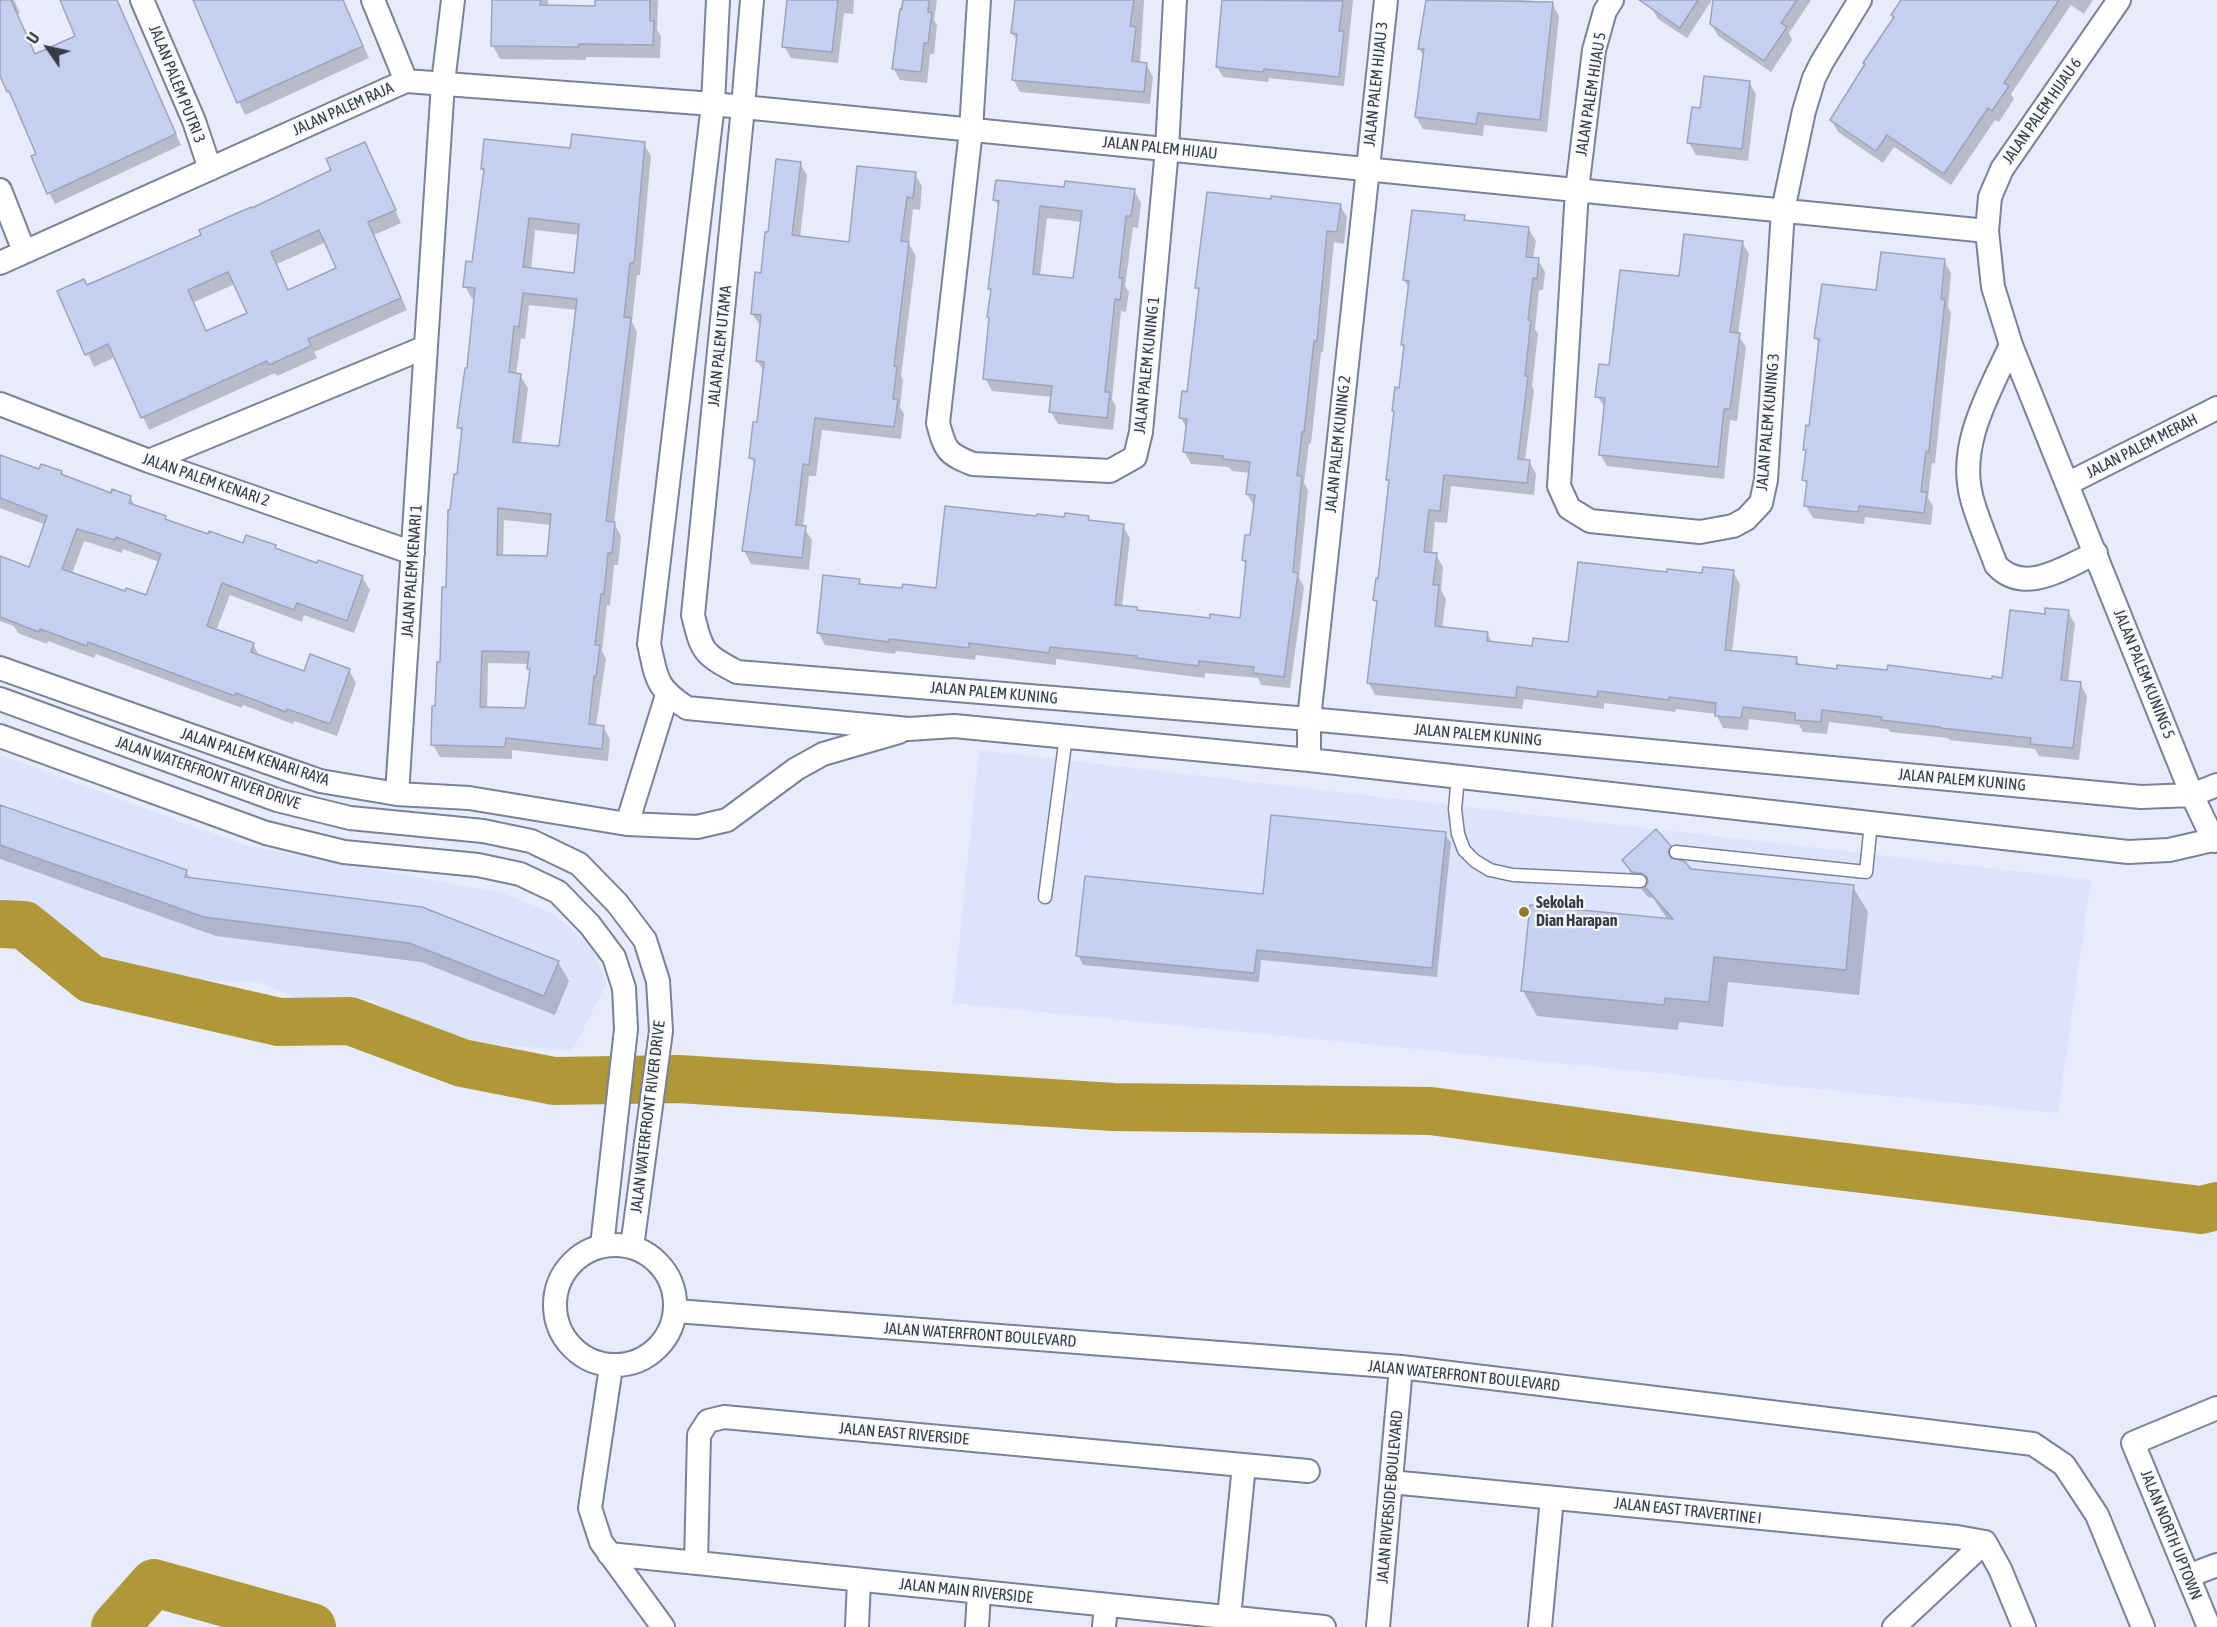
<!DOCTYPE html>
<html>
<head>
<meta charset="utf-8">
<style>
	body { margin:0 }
	#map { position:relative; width:2217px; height:1627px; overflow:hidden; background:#e7ebfb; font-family:"Asap Condensed",sans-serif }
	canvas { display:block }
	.north { position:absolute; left:18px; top:18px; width:60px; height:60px; -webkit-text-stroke:4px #f7f9fe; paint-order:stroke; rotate:304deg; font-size:16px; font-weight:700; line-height:24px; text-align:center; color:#383b45 }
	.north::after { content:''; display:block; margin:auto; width:21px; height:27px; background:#383b45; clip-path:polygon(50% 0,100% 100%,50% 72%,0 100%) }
</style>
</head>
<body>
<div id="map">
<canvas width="2217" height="1627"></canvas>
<div class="north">U</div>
</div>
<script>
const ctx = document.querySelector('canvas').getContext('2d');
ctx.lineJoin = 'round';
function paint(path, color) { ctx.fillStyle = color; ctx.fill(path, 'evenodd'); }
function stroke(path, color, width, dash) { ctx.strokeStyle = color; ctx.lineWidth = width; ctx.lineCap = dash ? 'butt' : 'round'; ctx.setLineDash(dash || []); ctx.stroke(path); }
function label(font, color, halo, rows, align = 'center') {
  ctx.font = font + ' "Asap Condensed",sans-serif'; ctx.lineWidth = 4.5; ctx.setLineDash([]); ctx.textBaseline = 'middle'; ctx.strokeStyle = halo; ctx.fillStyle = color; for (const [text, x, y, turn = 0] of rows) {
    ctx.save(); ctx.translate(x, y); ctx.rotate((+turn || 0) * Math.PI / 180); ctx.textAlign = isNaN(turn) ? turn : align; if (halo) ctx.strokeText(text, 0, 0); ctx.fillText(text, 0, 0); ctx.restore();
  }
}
paint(new Path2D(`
	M979 750 2091 880 2058 1113 953 1003Z
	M0 755 247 846 502 893 552 913 589 945 607 983 572 1051 454 1040 395 1016 371 999 354 998 325 1004 299 998 254 981H218L136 972 99 963 68 948 15 905 0 898Z`), '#dbe3fd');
paint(new Path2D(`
	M0 0H14L20 13 17 15 35 56 77 37 61 0H106L129 28 181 145 55 204 49 193 38 155 0 72Z
	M194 0H329L354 25 369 58 245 115 210 40 212 39Z
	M500 0H548V7L597 8V0H658L657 30 661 36 660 58 586 57V60L500 59 493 46Z
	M788 0H854L853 14 844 13 838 63 791 58 784 46Z
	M902 0H937L934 20 937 25 934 54H930L927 83 900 80 893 68Z
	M1016 0H1144L1140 64H1146L1153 77 1150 104 1020 92 1013 79 1018 42 1012 33Z
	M1222 0H1353L1344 86 1269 78 1268 82 1223 77 1217 67 1222 14Z
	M1427 0H1523L1552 3 1559 16 1547 132 1484 125 1483 136 1423 129 1416 117 1424 57 1419 48Z
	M1656 0H1712L1687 38 1658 19 1651 7Z
	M1714 0H1811L1789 33 1792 40 1771 72 1718 36 1711 24Z
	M1903 0H2093L2084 14 2071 5 2011 94 2014 99 1999 122 1995 120 1951 185 1894 147 1883 163 1838 132 1831 120 1895 18Z
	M1749 82 1756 94 1748 161 1696 155 1689 143 1701 109Z
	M365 144 401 223 374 235 407 310 314 352 317 358 277 376 275 373 149 430 115 357 94 367 59 292 87 286 203 236 333 171ZM326 242 338 269 288 291 277 264ZM235 284 249 314 207 333 194 302Z
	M644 144 651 156 640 275H637L632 322 637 332 614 523 621 536 618 565H614L610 606 607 605 602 651 606 659 596 726 603 727 610 739 608 761 512 750V759L440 757 433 745 448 588 452 511 463 435 459 427 468 369 476 299H472L465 286 474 263 485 173 482 169 572 150ZM535 230 579 235 575 275 531 270ZM529 305 577 310 560 448 521 444 528 388 520 375H516L521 338 525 339ZM504 520 551 525 548 557H503ZM488 663 530 664 531 672 526 710 487 709Z
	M800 163 807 175 800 238 850 243 915 174 922 186 920 210 913 209 909 244 916 256 901 376 903 380 900 407 904 414 901 439 822 430 816 476H809L803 527 812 540 809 570 751 564 744 551 756 466 751 458 758 424 765 373 757 361 761 326 752 314 769 234Z
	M1066 189 1134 190 1141 203 1138 228 1133 227 1125 286 1129 292 1126 312 1121 311 1112 399 1116 406 1113 430 1058 424 1051 412 1052 397 992 391 985 378 991 320 992 292 990 289 999 208 995 200ZM1047 218 1082 222 1075 280 1040 276Z
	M1340 205 1347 217 1344 244 1334 242 1323 352H1321L1311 444 1309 443 1304 483 1308 490 1299 578 1304 587 1290 688 1261 685 1258 678 1205 673V678L1056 659V665L976 655 975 660 896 651 895 654 825 645 818 632 859 580 862 586 904 590H937L1066 519 1088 517 1091 522 1123 526 1130 538 1122 607 1137 611 1211 619H1241L1247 566 1243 560 1252 537 1254 506 1247 494 1250 473 1232 471 1229 467 1191 464 1184 451 1187 429 1181 418 1189 394 1200 294 1196 287Z
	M1464 217 1466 221 1528 228 1536 241 1533 259 1538 260 1545 272 1543 290H1539L1535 329 1538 334 1532 386 1534 390 1525 461H1529L1536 474 1534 495 1451 486 1447 523 1435 522 1432 554 1436 555 1443 567 1441 590 1446 599 1442 629 1487 634 1493 643 1534 648 1570 644 1668 573 1703 575 1733 572 1740 584 1732 652 1796 658 1800 666 1838 670 1993 681 2003 679 2046 616 2068 612 2075 624 2068 682 2080 683 2087 696 2079 760 2039 756 2035 749 1949 740 1948 738 1890 732 1888 729 1829 722 1827 734 1803 732 1799 725 1749 719 1748 730 1723 728 1716 714 1676 709 1675 712 1604 703V709L1524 699 1522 709 1375 695 1368 682 1378 605 1375 600 1379 580 1390 484 1387 480 1395 413 1393 410 1400 389 1405 349 1403 345 1409 288 1404 280Z
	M1742 242 1749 254 1738 335 1746 347 1737 421 1730 420 1724 479 1607 466 1600 454 1606 409 1597 396 1610 366 1680 278Z
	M1944 260 1951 273 1948 307 1951 313 1935 463H1932L1928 498 1933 506 1931 525 1865 517 1864 524 1813 518 1806 506 1808 488 1804 480 1807 453 1805 449 1810 427 1820 345 1816 338 1878 292Z
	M0 457 40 471 61 472 64 477 111 495 130 497 136 507 165 517 168 522 244 545 275 547 277 551 362 577 370 590 354 633 304 615 302 622 230 595 216 631 253 644 260 657 305 673 349 670 356 683 337 736 294 721 293 724 243 705 242 708 96 654 94 658 48 641 47 644 18 633 14 626 0 621V558L30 569 46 525 0 508ZM84 541 122 553 123 549 159 562 146 597 126 593 72 574Z
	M0 806 186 871 190 879 558 962 569 981 555 1015 421 962 216 936 0 859Z
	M1445 834 1451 843 1437 977 1261 960 1259 982 1083 965 1078 955 1264 895Z
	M1670 847 1678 861 1690 870 1853 887 1868 912 1859 995 1728 982 1723 1027 1679 1022 1678 1030 1537 1016 1523 991 1668 920 1653 898 1648 897 1638 885 1623 860Z`), '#0003');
stroke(new Path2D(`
	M0 924 24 925 91 979 279 1022 350 1021 462 1063 554 1081 679 1079 1113 1107 1431 1111 1763 1157 2201 1210 2217 1206
	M115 1627 154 1583 312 1627`), '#b09738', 48);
const building = new Path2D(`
	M0 0H11L35 54 75 36 60 0H117L176 134 47 194 31 156 36 154 9 91 7 92 0 76Z
	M193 0H343L363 46 237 103Z
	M492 0H541L540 5 595 6V0H650V21H654L653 45 579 44V47L491 46Z
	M787 0H838L832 52 782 47Z
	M903 0H929L928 12 932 13 928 43H924L921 72 892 69 900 9H902Z
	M1015 0H1134L1130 26 1136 27 1132 61 1147 63 1144 92 1012 80 1017 34 1011 33Z
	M1222 0 1343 1 1339 31H1344L1339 77 1264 69 1263 72 1216 67Z
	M1426 0 1553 2 1540 120 1478 113 1476 124 1415 117 1424 49H1418Z
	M1639 0H1698L1680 28Z
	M1713 0H1797L1781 23 1787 27 1764 61 1710 24Z
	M1901 0H2059L2004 83 2009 86 1992 111 1988 108 1944 174 1887 135 1876 151 1830 120 1865 64 1863 63 1894 17 1891 15Z
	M1704 76 1750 81 1742 149 1687 143 1692 107 1700 108Z
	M572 134 645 142 634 263H630L624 317 631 318 606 521 615 522 612 553H608L604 594H601L595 645H600L596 677 594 676 589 724 604 726 602 749 506 738 505 747 431 745 432 706H435L437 662H440L442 587H446L448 510H450L454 474H457L462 428H457L465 368H467L475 288 463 287 466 261 472 262 484 169H481L484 139 570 148ZM529 218 579 224 574 273 523 267ZM523 293 577 299 559 446 513 442 521 374 509 372 514 326 519 327ZM498 508 551 514 547 556 497 555ZM482 651 529 652 527 669H530L525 708 480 707Z
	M365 142 396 210 368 222 401 298 308 339 311 346 269 365 267 361 141 418 108 344 85 355 57 291 84 279 87 285 201 235 199 230 251 207 252 208 331 170 326 159ZM319 230 336 268 288 290 271 252ZM228 272 247 313 206 331 188 290Z
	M776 159 801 162 792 235 849 242 857 166 916 172 913 198 907 197 901 241 909 242 894 366 897 367 893 399 898 400 894 427 815 418 809 465 803 464 796 525 806 526 802 558 742 551 755 459 749 458 753 422H757L764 362 756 361 761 315 751 314 755 272 761 273 765 232H768Z
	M996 180 1064 187 1065 181 1135 189 1131 216H1126L1119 278H1123L1120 300 1115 299 1105 392H1110L1107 418 1049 412 1052 386 983 379 989 318 987 317 991 289H988L999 201 993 200ZM1040 206 1082 211 1073 278 1033 274Z
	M1207 192 1271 199V196L1341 204 1337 232 1327 231 1317 341H1314L1304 432H1302L1297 476H1302L1293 572 1298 573 1284 677 1253 673 1254 667 1199 661 1198 666 1136 658 1137 656 1050 647 1049 653 969 643V648L889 639V642L817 633 823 575 860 579 859 584 902 588 903 584 936 588 945 506 1036 516 1037 514 1064 517 1065 513 1089 516 1088 520 1124 524 1115 605 1137 607V610L1210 618V614L1240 618 1246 561 1242 560 1245 535H1250L1255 495 1246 494 1250 462 1223 459V456L1183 452 1187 419 1179 418 1182 391 1187 392 1199 288H1195Z
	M1412 210 1465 215 1464 220 1529 227 1526 257 1539 258 1537 279 1533 278 1528 320H1531L1525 376H1528L1518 459 1530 460 1527 483 1444 475 1440 511 1429 510 1424 552 1437 553 1433 585H1439L1435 626 1488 632 1487 641 1532 646 1533 638 1568 642 1578 562 1667 572V569L1702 573 1703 567 1734 570 1725 650 1797 657 1796 664 1837 669V665L1887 670 1888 665 1992 679V676L2002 678 2010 610 2045 614V608L2069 610 2061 680 2081 682 2073 748 2030 744 2031 738 1940 728V727L1881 720 1882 717 1822 710 1821 722 1795 720V713L1743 707 1741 718 1715 716 1716 703 1669 697V700L1598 691 1597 697 1517 687 1516 698 1367 683 1377 601 1373 600 1376 578 1378 579 1389 480H1386L1394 411H1392L1395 387 1399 388 1404 345H1401L1409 281 1403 280Z
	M1684 234 1743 241 1730 332 1740 333 1730 409H1724L1718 467 1599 455 1605 398 1595 397 1599 364 1609 365 1620 270 1679 276Z
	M1881 252 1945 259 1941 299 1945 300 1932 420 1929 452 1926 451 1921 492H1927L1924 513 1859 506 1858 512 1804 506 1807 481 1802 480 1806 450H1803L1806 425 1809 426 1819 339 1814 338 1822 284 1876 290Z
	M0 455 39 469 41 464 62 471 61 474 111 493 112 489 131 496 129 503 166 516 165 519 208 534 209 531 243 543 246 535 276 545 275 548 317 563 318 560 363 576 347 621 297 603 294 610 222 583 207 626 254 643 251 652 304 671 310 654 350 669 330 724 287 709 286 712 236 693 235 696 88 642 87 646 40 629 39 632 0 617V556L29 567 47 516 0 498ZM77 529 115 540 116 537 161 554 146 595 126 588 125 591 62 569Z
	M0 805 187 870 185 877 422 907 559 961 544 996 409 943 204 917 0 845Z
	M1271 815 1446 832 1432 968 1257 950 1254 973 1076 956 1085 876 1263 894Z
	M1656 829 1671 846 1668 852 1671 858 1684 861 1691 869 1854 885 1846 970 1714 957 1709 1002 1665 998 1664 1005 1521 991 1530 905 1673 919 1645 887 1648 882 1647 877 1641 873 1632 872 1622 860Z`);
paint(building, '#c5d0f0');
stroke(building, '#9ca4bc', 1.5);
const service = new Path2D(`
	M1458 777 1455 809 1458 834 1464 850 1475 861 1490 870 1513 875 1640 881
	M1676 852 1866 872 1871 823
	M1045 897 1066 736`);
const minor = new Path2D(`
	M142 0 194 121 210 169
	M373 0 406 81
	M718 0 713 104 649 644C657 679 655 687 687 708L909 729 954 726 1309 760 2128 852 2169 850 2217 839
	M752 0 743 107 693 615C702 652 703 654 737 672L1309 719 2141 797 2192 795 2217 785
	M979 0 971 130 938 423C945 450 947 454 973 464L1110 471 1135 457 1141 432 1167 149 1175 0
	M1612 0 1605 11 1594 50 1577 190 1559 486 1569 508 1590 521 1700 532 1733 526 1746 519 1761 503 1766 480 1783 210 1804 111 1814 78 1822 62 1860 0
	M2119 0 2002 169 1990 197 1987 231 1993 287 2011 345 2192 795 2214 841
	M0 190 24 251
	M0 263 406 81 713 104 1987 231
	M2011 345C1989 393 1957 445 1972 499 1978 521 1988 543 1996 565 2024 596 2065 567 2096 553
	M0 404 149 461 413 553
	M149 461 426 347
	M2067 484 2217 408
	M0 668 320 781 397 794 469 798 627 824 697 827 727 820 796 769 823 754 899 732
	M0 699 277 800 350 818 483 831 531 841 579 864 617 903 645 940 658 981 661 1031 632 1247
	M0 736 266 833 344 852 478 865 520 874 558 892 590 925 614 957 624 988 626 1029 602 1246
	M1309 760V719L1386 0
	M397 794 443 83 453 0
	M627 824 667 695
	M555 1305a60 60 0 1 1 120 0a60 60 0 1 1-120 0Z
	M676 1311 1401 1367 2033 1444 2064 1465 2097 1515 2143 1627
	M611 1367 590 1508 601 1542 663 1627
	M1391 1482 1957 1537 1985 1542
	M1985 1542 2000 1569 2024 1627
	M609 1554 1324 1627
	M696 1563 699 1435 708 1421 724 1417 1308 1471
	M2188 1576 2217 1565
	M857 1627 859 1580
	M977 1627 979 1592
	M1104 1627 1106 1605
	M1228 1627 1244 1465
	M1378 1627 1401 1367
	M1540 1627 1552 1498
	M1894 1627 1985 1542
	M2209 1627 2133 1443 2217 1408`);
stroke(service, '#7a8198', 15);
stroke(minor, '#7a8198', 26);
stroke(service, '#fff', 12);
stroke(minor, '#fff', 22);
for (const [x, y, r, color] of [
	[1524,912,6,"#937d24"]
]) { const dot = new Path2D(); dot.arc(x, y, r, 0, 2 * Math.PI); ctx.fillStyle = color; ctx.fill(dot); stroke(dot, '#f7f9fe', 2); }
label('16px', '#383b45', '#f7f9fe', [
	["JALAN PALEM PUTRI 3",177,84,68],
	["JALAN PALEM HIJAU 3",1376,84,-84],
	["JALAN PALEM HIJAU 5",1591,94,-81],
	["JALAN PALEM RAJA",343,109,-24],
	["JALAN PALEM HIJAU 6",2042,111,-55],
	["JALAN PALEM HIJAU",1160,148,6],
	["JALAN PALEM UTAMA",720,346,-84],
	["JALAN PALEM KUNING 1",1147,365,-84],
	["JALAN PALEM KUNING 3",1768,422,-85],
	["JALAN PALEM KUNING 2",1338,444,-84],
	["JALAN PALEM MERAH",2142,446,-27],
	["JALAN PALEM KENARI 2",206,480,19],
	["JALAN PALEM KENARI 1",412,571,-86],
	["JALAN PALEM KUNING 5",2144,674,68],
	["JALAN PALEM KUNING",994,693,5],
	["JALAN PALEM KUNING",1478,735,5],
	["JALAN PALEM KENARI RAYA",255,757,18],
	["JALAN WATERFRONT RIVER DRIVE",208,773,19],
	["JALAN PALEM KUNING",1962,780,5],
	["JALAN WATERFRONT RIVER DRIVE",648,1117,-83],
	["JALAN WATERFRONT BOULEVARD",980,1335,4],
	["JALAN WATERFRONT BOULEVARD",1464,1376,6],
	["JALAN EAST RIVERSIDE",904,1434,5],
	["JALAN RIVERSIDE BOULEVARD",1390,1497,-85],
	["JALAN EAST TRAVERTINE I",1688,1511,6],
	["JALAN NORTH UPTOWN",2171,1535,68],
	["JALAN MAIN RIVERSIDE",966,1591,6]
]);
label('bold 16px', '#383b45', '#f7f9fe', [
	["Sekolah",1536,903],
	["Dian Harapan",1536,921]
], 'left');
</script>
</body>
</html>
